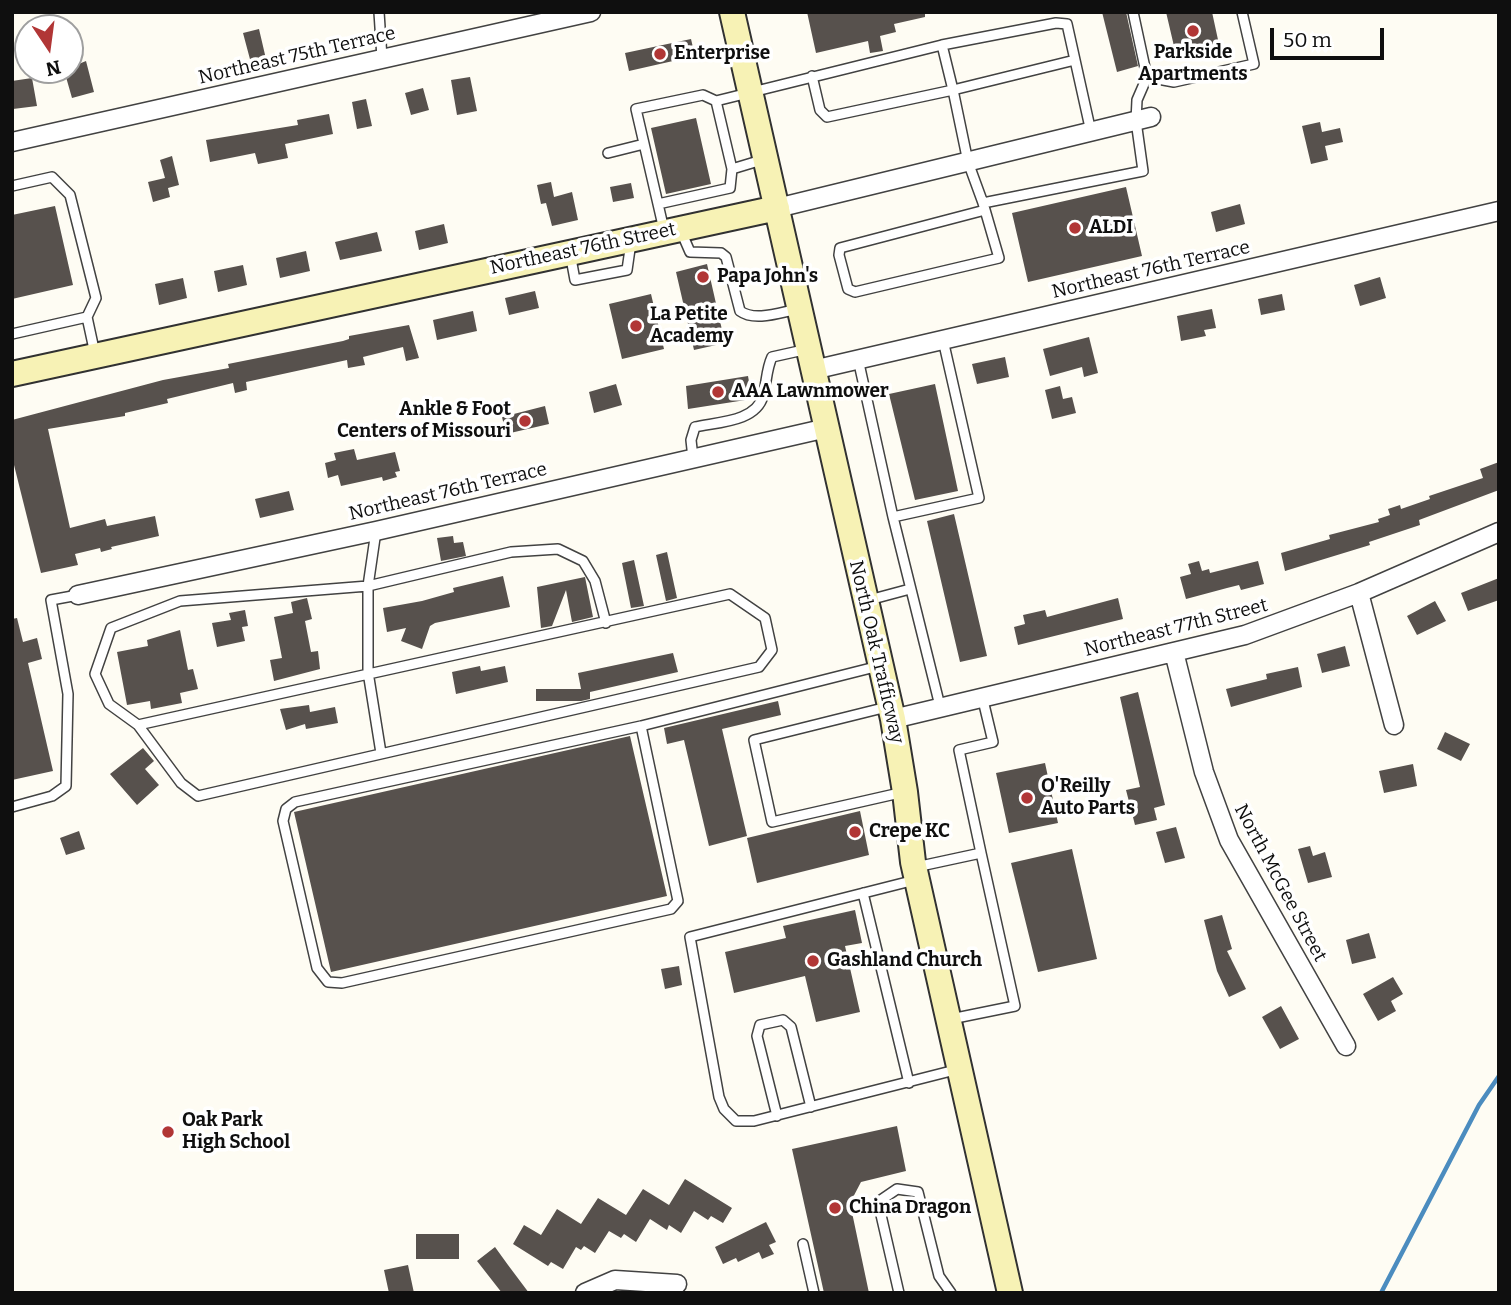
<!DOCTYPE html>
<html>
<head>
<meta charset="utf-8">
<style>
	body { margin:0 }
	#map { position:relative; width:1511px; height:1305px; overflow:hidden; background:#fefcf3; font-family:Bitter,serif }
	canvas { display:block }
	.frame { position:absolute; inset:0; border:14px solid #0f0f0f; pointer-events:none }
	.north { position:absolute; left:14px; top:14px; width:70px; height:70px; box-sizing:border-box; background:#fff; border:2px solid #9f9f9f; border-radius:50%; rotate:167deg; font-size:19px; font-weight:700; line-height:28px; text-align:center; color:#0f0f0f }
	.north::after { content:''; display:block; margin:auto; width:24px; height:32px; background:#b13636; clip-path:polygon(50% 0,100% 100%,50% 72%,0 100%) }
	.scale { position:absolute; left:1270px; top:28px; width:114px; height:32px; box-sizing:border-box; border:4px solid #0f0f0f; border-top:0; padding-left:9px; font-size:21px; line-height:24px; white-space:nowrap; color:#0f0f0f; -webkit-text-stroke:5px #fff; paint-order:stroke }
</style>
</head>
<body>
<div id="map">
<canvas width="1511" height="1305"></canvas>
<div class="frame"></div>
<div class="north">N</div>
<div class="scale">50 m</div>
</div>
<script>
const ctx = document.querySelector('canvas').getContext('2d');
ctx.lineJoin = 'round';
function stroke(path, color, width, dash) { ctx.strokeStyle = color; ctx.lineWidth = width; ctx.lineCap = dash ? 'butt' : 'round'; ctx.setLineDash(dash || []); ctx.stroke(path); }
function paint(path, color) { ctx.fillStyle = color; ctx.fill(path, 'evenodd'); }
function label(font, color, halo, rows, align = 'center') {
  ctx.font = font + ' Bitter,serif'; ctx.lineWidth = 7; ctx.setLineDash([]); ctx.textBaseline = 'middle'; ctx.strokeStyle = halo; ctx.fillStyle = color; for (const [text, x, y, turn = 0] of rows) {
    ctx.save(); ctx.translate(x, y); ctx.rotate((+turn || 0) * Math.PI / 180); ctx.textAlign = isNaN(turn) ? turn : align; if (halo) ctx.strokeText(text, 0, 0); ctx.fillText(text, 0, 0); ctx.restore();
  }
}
stroke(new Path2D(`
	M1381 1293 1479 1105 1499 1076`), '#4b8cbf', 4.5);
paint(new Path2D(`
	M807 12H925V17L894 24 896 32 880 36 883 51 870 53 868 41 816 53Z
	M1102 12H1126L1138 66 1117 72Z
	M1166 12H1212L1220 49 1177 59Z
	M259 29 266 59 251 63 243 33Z
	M691 39 695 56 629 71 625 53Z
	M86 61 94 92 72 98 64 70Z
	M470 77 477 111 457 115 451 80Z
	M32 78 37 106 13 109 12 81Z
	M423 88 429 110 411 115 405 93Z
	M366 99 372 126 357 129 352 102Z
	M329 114 333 134 285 144 288 158 258 164 255 153 210 162 206 140 298 125 297 120Z
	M696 118 711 184 666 194 651 128Z
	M1320 122 1322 132 1340 128 1343 142 1325 146 1328 160 1311 164 1302 126Z
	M172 156 179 185 168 188 170 197 153 202 148 182 165 178 160 160Z
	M551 182 554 197 572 192 578 220 552 226 546 203 541 204 537 185Z
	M631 183 634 198 613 202 610 187Z
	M1126 187 1142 256 1028 282 1012 213Z
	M1240 204 1245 224 1216 232 1211 212Z
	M55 206 73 285 12 299V215Z
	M444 224 448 243 419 250 415 231Z
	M377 232 382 251 340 260 335 242Z
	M306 251 310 271 280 278 276 258Z
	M707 264 725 343 694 350 676 272Z
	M243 265 247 285 218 292 214 271Z
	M1380 277 1386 298 1360 306 1354 285Z
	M183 278 187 298 159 305 155 284Z
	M535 291 539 308 509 315 505 298Z
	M651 294 664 349 622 359 609 304Z
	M1282 294 1285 310 1261 315 1258 299Z
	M1212 309 1216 328 1204 330 1206 336 1181 341 1177 316Z
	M473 311 477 331 437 340 433 320Z
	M409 325 419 358 406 361 403 347 363 357 365 365 348 368 347 360 246 382 247 390 235 393 233 383 167 399 168 403 125 413V416L48 429 70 528 105 519 107 526 155 516 159 536 111 547 112 549 101 552 100 548 75 554 78 565 41 573 12 457V420L163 380 229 368 228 364 343 341 349 339V336Z
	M1089 337 1098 373 1084 377 1082 367 1050 376 1043 349Z
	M1005 357 1009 377 977 384 972 364Z
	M748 376 752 399 688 409 686 386Z
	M616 384 622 405 594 413 589 392Z
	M935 384 958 491 915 500 889 394Z
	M1060 386 1063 399 1072 397 1076 413 1052 419 1045 390Z
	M545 406 549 424 506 434 502 417Z
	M354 449 357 460 395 452 400 471 395 472 397 477 383 481 382 477 341 486 338 475 328 478 325 463 336 460 334 453Z
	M1499 462V490L1419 520 1420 525 1369 542 1370 545 1285 571 1281 553 1330 539 1329 535 1379 522 1378 519 1390 515 1388 509 1400 505 1401 509 1430 499 1429 496 1483 478 1480 469Z
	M289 491 294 510 260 518 255 499Z
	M954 514 987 656 960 662 927 521Z
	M453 536 454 543 463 542 466 556 441 561 437 538Z
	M667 552 677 598 666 601 656 555Z
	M634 560 644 606 631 608 622 563Z
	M1199 561 1202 571 1209 569 1210 573 1258 561 1264 584 1241 590 1239 585 1227 588 1186 599 1180 577 1191 574 1188 564Z
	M503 576 510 607 435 623 430 626 422 649 401 641 406 628 387 632 383 608 422 601 454 592 453 588Z
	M585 577 593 617 572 622 566 590 552 626 541 628 537 587Z
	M1499 578V600L1468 611 1461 593Z
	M307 598 312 619 305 621 311 652 318 651 320 669 274 681 270 660 282 658 274 617 293 613 291 602Z
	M1118 598 1123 619 1018 645 1014 627 1025 624 1023 615 1045 610 1047 617Z
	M1435 601 1446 621 1417 635 1407 616Z
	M245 610 248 626 242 627 245 641 217 647 212 623 231 620 229 613Z
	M17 618 23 642 37 638 42 659 28 663 53 771 12 780V619Z
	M180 630 188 670 193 669 198 689 180 693 182 703 151 709 150 701 127 705 117 652 148 646 147 640Z
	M1345 646 1350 666 1322 673 1317 654Z
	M673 653 678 672 590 692V699L581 701H536V689H581L578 673Z
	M480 666 481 671 505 666 508 682 456 694 452 672Z
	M1298 667 1302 687 1231 707 1226 689 1267 679 1266 674Z
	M1138 692 1165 805 1154 808 1157 820 1135 825 1126 790 1140 787 1120 697Z
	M778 701 781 715 722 729 747 836 709 846 684 740 667 744 664 728Z
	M309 705 310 712 335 707 338 723 306 729 305 724 286 730 280 709Z
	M1445 732 1470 744 1461 761 1437 749Z
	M630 736 667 896 331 972 294 812Z
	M143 748 154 761 145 769 159 785 137 805 110 774Z
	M1045 763 1058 823 1009 833 996 773Z
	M1413 764 1417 786 1384 793 1379 771Z
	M860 811 869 855 757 883 747 838Z
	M1176 827 1185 858 1165 863 1156 832Z
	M79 831 85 849 66 855 60 838Z
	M1310 846 1313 856 1325 852 1332 877 1308 883 1298 849Z
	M1072 849 1097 959 1038 972 1011 863Z
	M855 910 862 943 845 946 860 1012 816 1022 805 976 734 993 725 952 786 938 783 926Z
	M1222 915 1232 949 1227 951 1246 989 1229 997 1217 971 1204 920Z
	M1369 933 1376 958 1352 964 1346 940Z
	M679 966 682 985 665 989 661 969Z
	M1393 977 1403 994 1391 1001 1396 1011 1378 1021 1363 994Z
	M1281 1006 1299 1039 1280 1049 1262 1017Z
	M897 1126 906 1171 861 1182 850 1203 869 1293H824L792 1149Z
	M685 1179 732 1208 723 1223 711 1216 708 1220 694 1211 681 1233 669 1225 667 1230 650 1219 636 1242 624 1234 621 1238 609 1231 595 1253 584 1246 581 1250 576 1247 563 1269 551 1262 548 1266 513 1244 524 1225 541 1235 557 1209 581 1224 598 1198 626 1215 643 1189 669 1205Z
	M766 1222 776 1242 769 1245 774 1254 762 1259 759 1252 738 1262 736 1258 723 1264 715 1247Z
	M416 1234H459V1259H416Z
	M495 1247 508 1265 529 1293H502L477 1261Z
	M408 1265 414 1293H389L384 1270Z`), '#57514d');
const lane = new Path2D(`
	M379 12 382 58
	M942 45 1056 23 1067 24 1075 60
	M1147 77 1174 82 1254 64 1242 12
	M1091 132 1075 60 953 90 968 162 983 203 1143 171 1136 121 1137 100 1147 77 1133 12
	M608 153 644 144
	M765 159 732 169 716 101 942 45 953 90 827 117 820 110 812 76
	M12 186 52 177 70 195 96 298 87 317 95 354
	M983 203 999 258 855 292 848 289 839 255 840 248 985 210
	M658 204 636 109 703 95 716 101
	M680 229 690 252 721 253 726 257 740 311C755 322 781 312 798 309
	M664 230 658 204 730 188 732 169
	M570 253 575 280 627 270 631 242
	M12 334 87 317
	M858 359 893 517
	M693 458 691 440 695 427C717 422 756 422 763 396 767 382 766 370 772 357L808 349
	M376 531 368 586V672L381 753
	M730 594 765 618 772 650 759 667 198 796 181 783 138 725Z
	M869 600 910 589
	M940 706 893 517 979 498 943 340
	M887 707 754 740 772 822 904 792
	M138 725 109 704 95 674 111 628 180 601 368 586 511 552 558 549 583 561 595 581 606 623
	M641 726 678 901 671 909 342 983 328 982 317 968 283 821 286 809 295 802 641 726 879 666
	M12 807 52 796 66 786 68 694 51 600 78 595
	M916 867 981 853 959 750 993 742 982 696
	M915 880 690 937 719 1097 724 1109 736 1121H754L959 1069
	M863 893 909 1083
	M951 1019 1015 1006 981 853
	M777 1116 757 1036 760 1025 783 1020 791 1027 811 1107
	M803 1244 814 1293
	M899 1293 878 1202 897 1189 918 1192 939 1276 951 1293`);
const street = new Path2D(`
	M12 142 591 12
	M777 208 1151 117
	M813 370 1499 211
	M1359 593 1394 725
	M78 595 376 531 827 428
	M1174 652 1204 772 1229 840 1346 1046
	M893 719 1245 635 1359 593 1499 532
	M585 1293 615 1280 677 1284`);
const secondary = new Path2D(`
	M732 12 893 719 905 792 913 862 1010 1293
	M12 374 777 208`);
stroke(lane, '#424242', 12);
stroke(street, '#424242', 21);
stroke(secondary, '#313131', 28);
stroke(lane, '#fff', 9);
stroke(street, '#fff', 18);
stroke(secondary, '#f7f2b5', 24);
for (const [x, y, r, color] of [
	[1193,31,7,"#b13636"],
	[660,54,7,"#b13636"],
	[1075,228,7,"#b13636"],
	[703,277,7,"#b13636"],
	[636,326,7,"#b13636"],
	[718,392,7,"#b13636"],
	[525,421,7,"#b13636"],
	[1027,798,7,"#b13636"],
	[855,832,7,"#b13636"],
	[813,961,7,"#b13636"],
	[168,1132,7,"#b13636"],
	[835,1208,7,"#b13636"]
]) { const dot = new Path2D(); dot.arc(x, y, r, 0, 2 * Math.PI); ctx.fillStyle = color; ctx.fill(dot); stroke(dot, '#fff', 2.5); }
label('bold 19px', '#0f0f0f', '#fff', [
	["Parkside",1193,53,"center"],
	["Apartments",1193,75,"center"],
	["Enterprise",674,54],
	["ALDI",1089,228],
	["Papa John's",717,277],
	["La Petite",650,315],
	["Academy",650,337],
	["AAA Lawnmower",732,392],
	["Ankle & Foot",511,410,"right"],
	["Centers of Missouri",511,432,"right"],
	["O'Reilly",1041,787],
	["Auto Parts",1041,809],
	["Crepe KC",869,832],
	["Gashland Church",827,961],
	["Oak Park",182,1121],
	["High School",182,1143],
	["China Dragon",849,1208]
], 'left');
label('19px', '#0f0f0f', '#fff', [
	["Northeast 75th Terrace",297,56,-13],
	["Northeast 76th Street",583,249,-12],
	["Northeast 76th Terrace",1151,270,-13],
	["Northeast 76th Terrace",448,492,-13],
	["Northeast 77th Street",1176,628,-14],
	["North Oak Trafficway",876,652,77],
	["North McGee Street",1280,883,62]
]);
</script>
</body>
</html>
